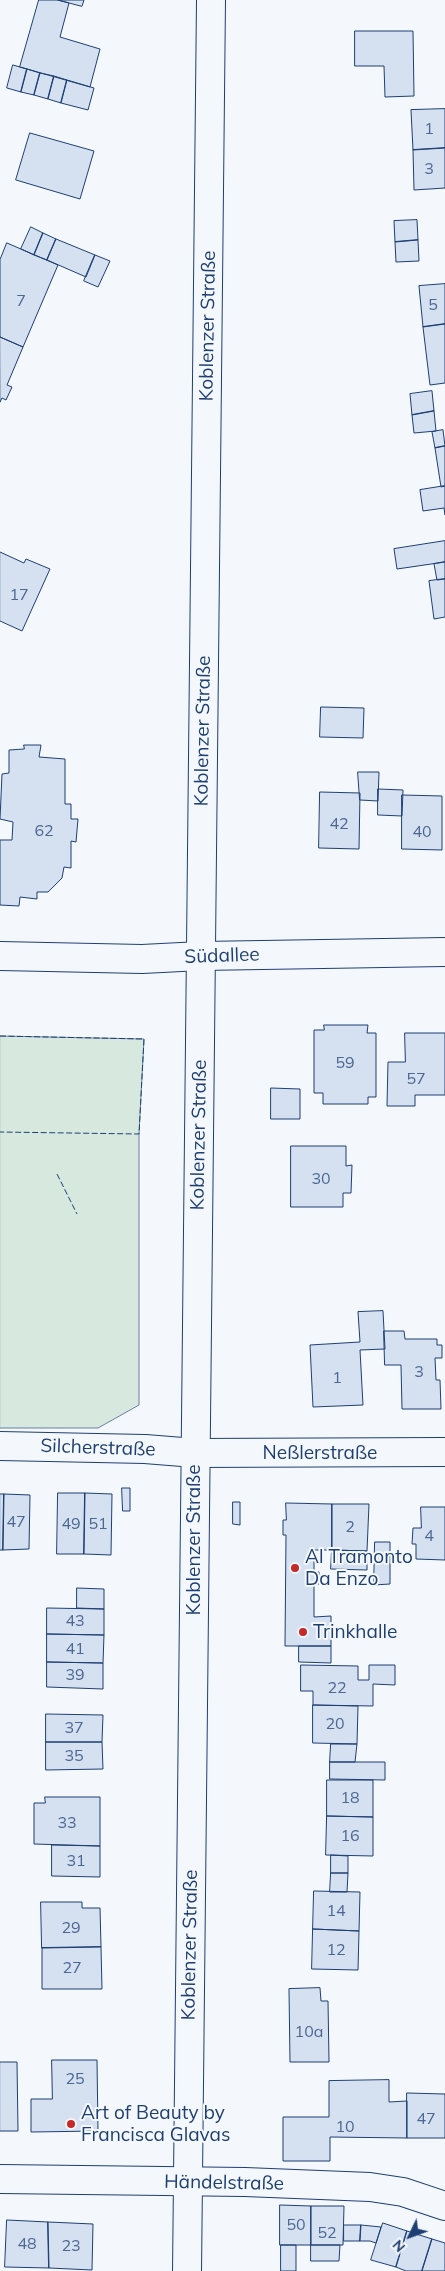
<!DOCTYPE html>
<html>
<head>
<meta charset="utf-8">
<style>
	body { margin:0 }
	#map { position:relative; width:445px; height:2271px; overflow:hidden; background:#f4f7fb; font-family:Mulish,sans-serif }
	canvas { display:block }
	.north { position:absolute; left:385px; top:2211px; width:50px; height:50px; -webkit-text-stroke:4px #f4f7fb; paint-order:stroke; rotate:228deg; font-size:14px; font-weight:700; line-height:20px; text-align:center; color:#1d3f73 }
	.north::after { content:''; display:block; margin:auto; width:18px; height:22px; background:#1d3f73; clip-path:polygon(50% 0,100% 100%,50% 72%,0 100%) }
</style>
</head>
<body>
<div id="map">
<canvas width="445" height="2271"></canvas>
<div class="north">N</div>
</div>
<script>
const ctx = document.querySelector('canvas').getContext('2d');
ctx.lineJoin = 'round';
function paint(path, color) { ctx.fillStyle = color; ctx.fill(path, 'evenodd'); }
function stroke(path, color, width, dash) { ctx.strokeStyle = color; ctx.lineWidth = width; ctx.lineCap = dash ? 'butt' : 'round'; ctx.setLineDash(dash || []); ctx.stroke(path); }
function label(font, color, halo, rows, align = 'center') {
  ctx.font = font + ' Mulish,sans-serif'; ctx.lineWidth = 4; ctx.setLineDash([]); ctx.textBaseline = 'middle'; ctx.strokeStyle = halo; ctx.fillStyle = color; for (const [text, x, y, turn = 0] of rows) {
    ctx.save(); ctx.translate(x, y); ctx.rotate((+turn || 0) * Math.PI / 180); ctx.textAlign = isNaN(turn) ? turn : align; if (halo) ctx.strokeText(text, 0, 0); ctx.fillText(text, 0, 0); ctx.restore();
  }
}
const green = new Path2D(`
	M0 1036 144 1039 139 1134V1405L98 1428H0Z`);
paint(green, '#d7e8df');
stroke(green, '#687fa3', 1);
const building = new Path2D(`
	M39 0H58L69 3 60 37 100 49 90 87 20 67Z
	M58 0H84L82 6Z
	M355 31H413L414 96 385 97 384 66H355Z
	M13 65 27 69 21 92 7 88Z
	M27 69 40 73 34 95 21 92Z
	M40 73 54 76 48 99 34 95Z
	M54 76 67 80 61 103 48 99Z
	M67 80 94 88 88 110 61 103Z
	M445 109V148L413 150 411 110Z
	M30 133 94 151 80 199 16 180Z
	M445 148V188L414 190 413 150Z
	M417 220 418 240 395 242 394 221Z
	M31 227 43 233 34 255 21 249Z
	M43 233 56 239 47 260 34 255Z
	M56 239 95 255 86 277 47 260Z
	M418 240 419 261 396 262 395 242Z
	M7 243 58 265 23 347 0 337V260Z
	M95 255 110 261 98 287 84 281Z
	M445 284V324L423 327 419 286Z
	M445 324V383L430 385 423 327Z
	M0 337 23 347 7 385 12 387 6 400 2 398 0 402Z
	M432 391 434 411 412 415 410 394Z
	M434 411 436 431 414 433 412 415Z
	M443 430 445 446 435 448 432 432Z
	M445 446V486L441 487 435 448Z
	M445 486V515L444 508 423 511 420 490Z
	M445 541V562L397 569 394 549Z
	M0 552 24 563 26 559 50 569 22 631 0 621Z
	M445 562V579L437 580 434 564Z
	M445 579V617L434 619 429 581Z
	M321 707 364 708 363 738 320 737Z
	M24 745H41L39 757 65 759V804H71V819H78L76 842 71 841V868L64 867 62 878 48 892H37V899L20 897 19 906 0 905V840H12L13 822 0 819 2 774 9 773V750L24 749Z
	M358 772H379L378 801 360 800Z
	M378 789 403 790 402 816 378 815Z
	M320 792 360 793 359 849 319 848Z
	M402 795 442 796V850L402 849Z
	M324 1025H368L367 1033H376V1097H368V1104H323V1093H314V1030H324Z
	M405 1033H445V1095H415V1106H387L388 1062H405Z
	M271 1088 300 1089V1119H271Z
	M291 1146H346V1166L352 1165 351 1193H343V1207H291Z
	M383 1311 385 1349 360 1350 363 1405 313 1407 310 1345 360 1342 358 1312Z
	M384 1331H404L405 1339H437V1345H442V1358H435L436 1380H440L441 1409H402L401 1365H385Z
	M122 1488H130V1511H123Z
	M58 1493H85L84 1554H57Z
	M85 1493 112 1494 111 1555 84 1554Z
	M0 1494H4L3 1550H0Z
	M4 1494 30 1495 29 1549 3 1550Z
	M233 1502H240V1525L233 1524Z
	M286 1503 332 1504V1550H314V1572H319V1584H314V1617L331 1616V1646H285L286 1535H283V1520H286Z
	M332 1504H369L367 1551 332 1550Z
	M421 1507H445V1560L416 1559V1544H412L413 1528H421Z
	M375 1542H390V1584L374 1585Z
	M332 1550 367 1551V1570L331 1569Z
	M77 1588 104 1589V1609L77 1608Z
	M47 1608 104 1609V1635L47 1634Z
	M47 1634 104 1635 103 1663 47 1662Z
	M299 1646H331V1663L299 1662Z
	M47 1662 103 1663V1689L47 1687Z
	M301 1665 358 1666V1680H369V1665H395V1685L373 1684V1706L313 1705V1691H301Z
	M313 1705 358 1706 357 1744 313 1743Z
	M46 1714 103 1715 102 1742H46Z
	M46 1742H102L103 1769 46 1770Z
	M331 1744H357L355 1762H330Z
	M330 1762H385V1780L330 1779Z
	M327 1780H373V1817L327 1816Z
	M45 1797H100V1846L34 1844V1803H45Z
	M327 1816 373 1817V1856L326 1855Z
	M52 1845 100 1846V1877L52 1876Z
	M331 1855 348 1856V1873H331Z
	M331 1873H348L347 1892H330Z
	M314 1891 360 1892 359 1931 313 1929Z
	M41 1902H82V1908H100L101 1947 42 1948Z
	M313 1929 359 1931 358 1970 312 1969Z
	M101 1947 102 1989H42V1948Z
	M320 1988 321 2001H328L329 2062H290L289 1989Z
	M52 2060H97L98 2131 31 2132V2099H52Z
	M0 2062H17L18 2131H0Z
	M389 2080V2102L407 2101V2138L330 2137V2161H283V2117H329V2081Z
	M407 2093 445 2094V2138H407Z
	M280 2205 311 2206V2245H280Z
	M311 2206H344L343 2245H311Z
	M7 2220 48 2222 49 2268 5 2267Z
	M48 2222 93 2224 92 2270 49 2268Z
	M383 2223 407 2231 396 2267 371 2260Z
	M344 2225H361L360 2241H344Z
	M361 2225 381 2227 376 2243 370 2241H360Z
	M407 2231 432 2239 422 2271H406L396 2267Z
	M432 2239 445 2243V2271H422Z
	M281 2245H296V2271H281Z
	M311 2245H340L339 2261H311Z`);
paint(building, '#d5e0f0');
stroke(building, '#1d3f73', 1);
const minor = new Path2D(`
	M201 956 445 952
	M0 1446 145 1449 195 1453 445 1452
	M0 2179 245 2182 370 2187 403 2192 445 2206`);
const tertiary = new Path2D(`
	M0 956 142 959 201 956`);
const secondary = new Path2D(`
	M187 2271 211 0`);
stroke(minor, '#1d3f73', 30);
stroke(tertiary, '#1d3f73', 30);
stroke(secondary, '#1d3f73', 30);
stroke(minor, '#f4f7fb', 28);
stroke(tertiary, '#f4f7fb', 28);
stroke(secondary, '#f4f7fb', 28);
stroke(new Path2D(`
	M0 1036 144 1039 139 1134 0 1132
	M57 1174 77 1214`), '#1d3f73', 1, [6, 2.5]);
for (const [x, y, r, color] of [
	[295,1568,5,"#c62828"],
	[303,1632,5,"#c62828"],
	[71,2124,5,"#c62828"]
]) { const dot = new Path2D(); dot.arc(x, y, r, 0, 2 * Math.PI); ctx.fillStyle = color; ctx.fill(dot); stroke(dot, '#f4f7fb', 2); }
label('16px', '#4b6792', null, [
	["1",429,129],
	["3",429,169],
	["7",21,301],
	["5",433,305],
	["17",19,595],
	["42",339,824],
	["62",44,831],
	["40",422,832],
	["59",345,1063],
	["57",416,1079],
	["30",321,1179],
	["3",419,1372],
	["1",337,1378],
	["47",16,1522],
	["49",71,1524],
	["51",98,1524],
	["2",350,1527],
	["4",429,1536],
	["43",75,1621],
	["41",75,1649],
	["39",75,1675],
	["22",337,1688],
	["20",335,1724],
	["37",74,1728],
	["35",74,1756],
	["18",350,1798],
	["33",67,1823],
	["16",350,1836],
	["31",76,1861],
	["14",336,1911],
	["29",71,1928],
	["12",336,1950],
	["27",72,1968],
	["10a",309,2032],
	["25",75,2079],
	["47",426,2119],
	["10",345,2127],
	["50",296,2225],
	["52",327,2233],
	["48",27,2244],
	["23",71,2246]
]);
label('19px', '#1d3f73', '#f4f7fb', [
	["Koblenzer Straße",208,326,-89],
	["Koblenzer Straße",203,731,-89],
	["Südallee",222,956,-2],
	["Koblenzer Straße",199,1135,-89],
	["Silcherstraße",98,1448,2],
	["Neßlerstraße",320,1453],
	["Koblenzer Straße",194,1540,-90],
	["Koblenzer Straße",190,1945,-89],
	["Händelstraße",224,2183,1]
]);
label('19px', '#1d3f73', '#f4f7fb', [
	["Al Tramonto",305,1557],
	["Da Enzo",305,1579],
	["Trinkhalle",313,1632],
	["Art of Beauty by",81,2113],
	["Francisca Glavas",81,2135]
], 'left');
</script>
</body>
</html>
